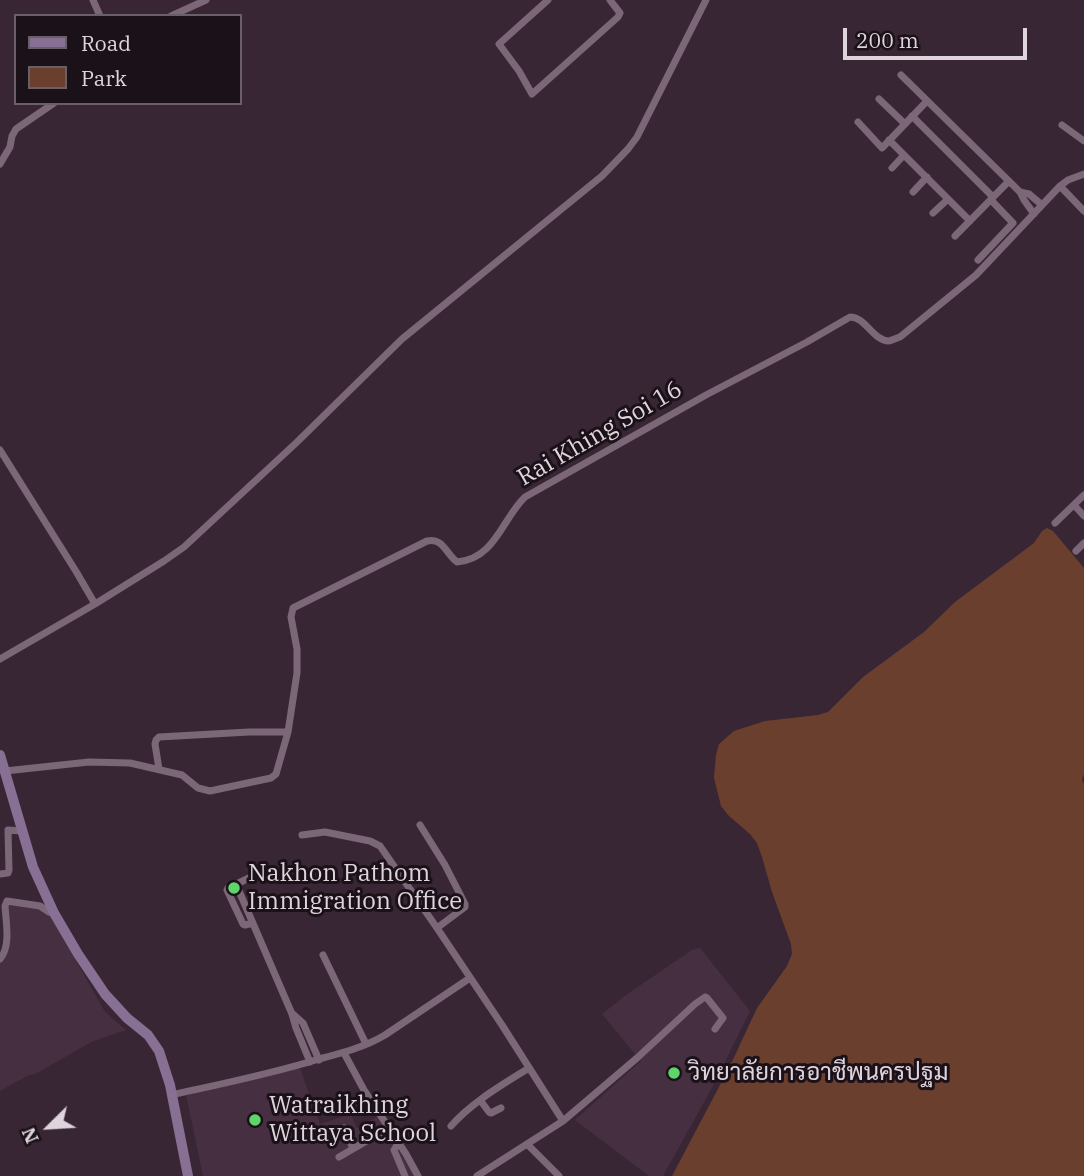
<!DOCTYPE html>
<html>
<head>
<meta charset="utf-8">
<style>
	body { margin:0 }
	#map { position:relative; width:1084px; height:1176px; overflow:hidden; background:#392635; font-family:"IBM Plex Serif",serif }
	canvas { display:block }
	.legend { position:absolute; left:14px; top:14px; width:228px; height:91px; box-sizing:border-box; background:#1b1219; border:2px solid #695f67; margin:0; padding:9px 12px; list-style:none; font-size:21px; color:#dfd3dc }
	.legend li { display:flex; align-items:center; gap:14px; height:35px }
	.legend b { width:35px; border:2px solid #695f67 }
	.north { position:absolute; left:14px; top:1092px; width:70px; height:70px; -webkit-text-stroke:5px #1b1219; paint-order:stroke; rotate:246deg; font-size:19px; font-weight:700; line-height:28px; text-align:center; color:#dfd3dc }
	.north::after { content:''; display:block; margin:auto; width:24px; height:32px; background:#dfd3dc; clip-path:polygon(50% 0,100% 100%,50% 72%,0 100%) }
	.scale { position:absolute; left:843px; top:28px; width:184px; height:32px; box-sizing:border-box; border:4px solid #dfd3dc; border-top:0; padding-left:9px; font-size:21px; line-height:24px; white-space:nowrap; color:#dfd3dc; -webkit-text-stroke:5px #1b1219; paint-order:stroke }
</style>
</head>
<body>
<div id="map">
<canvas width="1084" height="1176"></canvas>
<ul class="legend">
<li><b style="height:9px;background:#877094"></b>Road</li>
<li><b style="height:19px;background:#6a3f2e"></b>Park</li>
</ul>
<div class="north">N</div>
<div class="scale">200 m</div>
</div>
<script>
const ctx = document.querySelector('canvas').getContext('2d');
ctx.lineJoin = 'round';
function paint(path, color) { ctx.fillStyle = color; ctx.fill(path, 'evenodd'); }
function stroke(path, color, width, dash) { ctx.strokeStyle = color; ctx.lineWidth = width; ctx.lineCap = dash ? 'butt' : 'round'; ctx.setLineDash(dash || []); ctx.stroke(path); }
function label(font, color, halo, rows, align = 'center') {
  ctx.font = font + ' "IBM Plex Serif",Sarabun,serif'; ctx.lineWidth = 6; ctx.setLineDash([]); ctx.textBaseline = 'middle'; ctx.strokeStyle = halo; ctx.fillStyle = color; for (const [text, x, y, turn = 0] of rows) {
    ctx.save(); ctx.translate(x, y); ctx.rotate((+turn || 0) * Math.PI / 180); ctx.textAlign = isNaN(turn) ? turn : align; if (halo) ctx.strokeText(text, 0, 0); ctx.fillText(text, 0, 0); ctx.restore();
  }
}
paint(new Path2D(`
	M4 898 44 904 105 1012 126 1030 93 1041 35 1074 29 1075 0 1091V953L4 950Z
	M700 948 750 1011 714 1084 663 1176H649L575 1120 641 1061 602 1014 626 995 692 950Z
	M300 1068 320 1124 351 1114 357 1128 378 1116 416 1176H203L186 1095Z`), '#462f41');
paint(new Path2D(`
	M1047 528 1053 531 1084 568V774L1082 780 1084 784V1176H672L730 1066 757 1008 787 966 792 954 791 944 772 892 762 857 757 843 750 834 729 816 721 806 714 778 716 755 719 744 734 731 765 721 818 715 828 712 863 677 924 632 955 602 1034 543 1042 531Z`), '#6a3f2e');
stroke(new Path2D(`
	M93 0 100 16
	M548 0 499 44 519 71 532 94 618 17 620 13 610 0
	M171 16 206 0
	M901 75 1020 192
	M879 99 905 124
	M912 116 993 197
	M858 122 882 148 927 101
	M1062 125 1084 141
	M889 140 970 221
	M0 164 10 147 12 136 16 129 54 103
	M892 168 904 155
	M1060 186 1084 211
	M913 192 927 177
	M933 213 948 199
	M1034 214 1024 200 1020 192 1029 194 1042 205
	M955 236 1009 181
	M978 260 1013 223 991 200
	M0 450 77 573 95 604
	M1074 505 1084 516
	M1055 523 1084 495
	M1076 551 1084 543
	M0 659 95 604 164 561 184 547 296 443 402 339 602 176 628 149 637 137 706 0
	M159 769 155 744 156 740 159 737 249 732H288
	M5 771 89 762 130 763 182 775 198 788 210 791 271 778 276 774 288 732 297 673V649L291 617 293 608 427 541C443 537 446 554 457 562 495 559 502 519 525 497L706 395 807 342 850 317C866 317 872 340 889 341 890 341 899 337 900 337L976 275 1060 186 1068 180 1084 174
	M420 825 445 865 465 904V907L437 928 502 1025 563 1121
	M302 835 325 832 370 841 380 846 437 928
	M0 874 8 873 9 870 8 830 22 831
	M249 878 228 888 227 890 243 924 245 925 253 923
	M236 884 292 1014 296 1028 310 1062
	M323 955 366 1044
	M0 959C11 946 6 923 5 906L7 901 40 906 49 912 54 913
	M293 1014 303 1023 319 1060
	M344 1053 364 1090 406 1154 418 1176
	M171 1095C221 1084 271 1074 319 1059 342 1053 365 1047 385 1035L470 978
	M480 1100 489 1112 491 1113 501 1108
	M451 1126C472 1102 502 1085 529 1068
	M344 1128 353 1148
	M399 1142 394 1150 405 1176
	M527 1144 559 1176
	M339 1157 389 1128
	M477 1176 563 1121 637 1058 695 1004 705 997 707 998 723 1018 715 1029`), '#7c6778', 7);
stroke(new Path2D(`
	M0 755 33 867 54 913 78 954 105 994 127 1018 148 1035 159 1051 170 1085 188 1176`), '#877094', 10);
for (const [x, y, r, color] of [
	[234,888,7,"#5ed56c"],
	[674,1073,7,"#5ed56c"],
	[255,1120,7,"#5ed56c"]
]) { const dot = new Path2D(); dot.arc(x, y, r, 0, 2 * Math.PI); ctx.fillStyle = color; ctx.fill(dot); stroke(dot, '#1b1219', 2.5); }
label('24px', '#dfd3dc', '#1b1219', [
	["Rai Khing Soi 16",600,434,-30]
]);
label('24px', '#dfd3dc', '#1b1219', [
	["Nakhon Pathom",248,874],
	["Immigration Office",248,902],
	["วิทยาลัยการอาชีพนครปฐม",688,1073],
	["Watraikhing",269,1106],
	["Wittaya School",269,1134]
], 'left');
</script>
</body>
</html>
